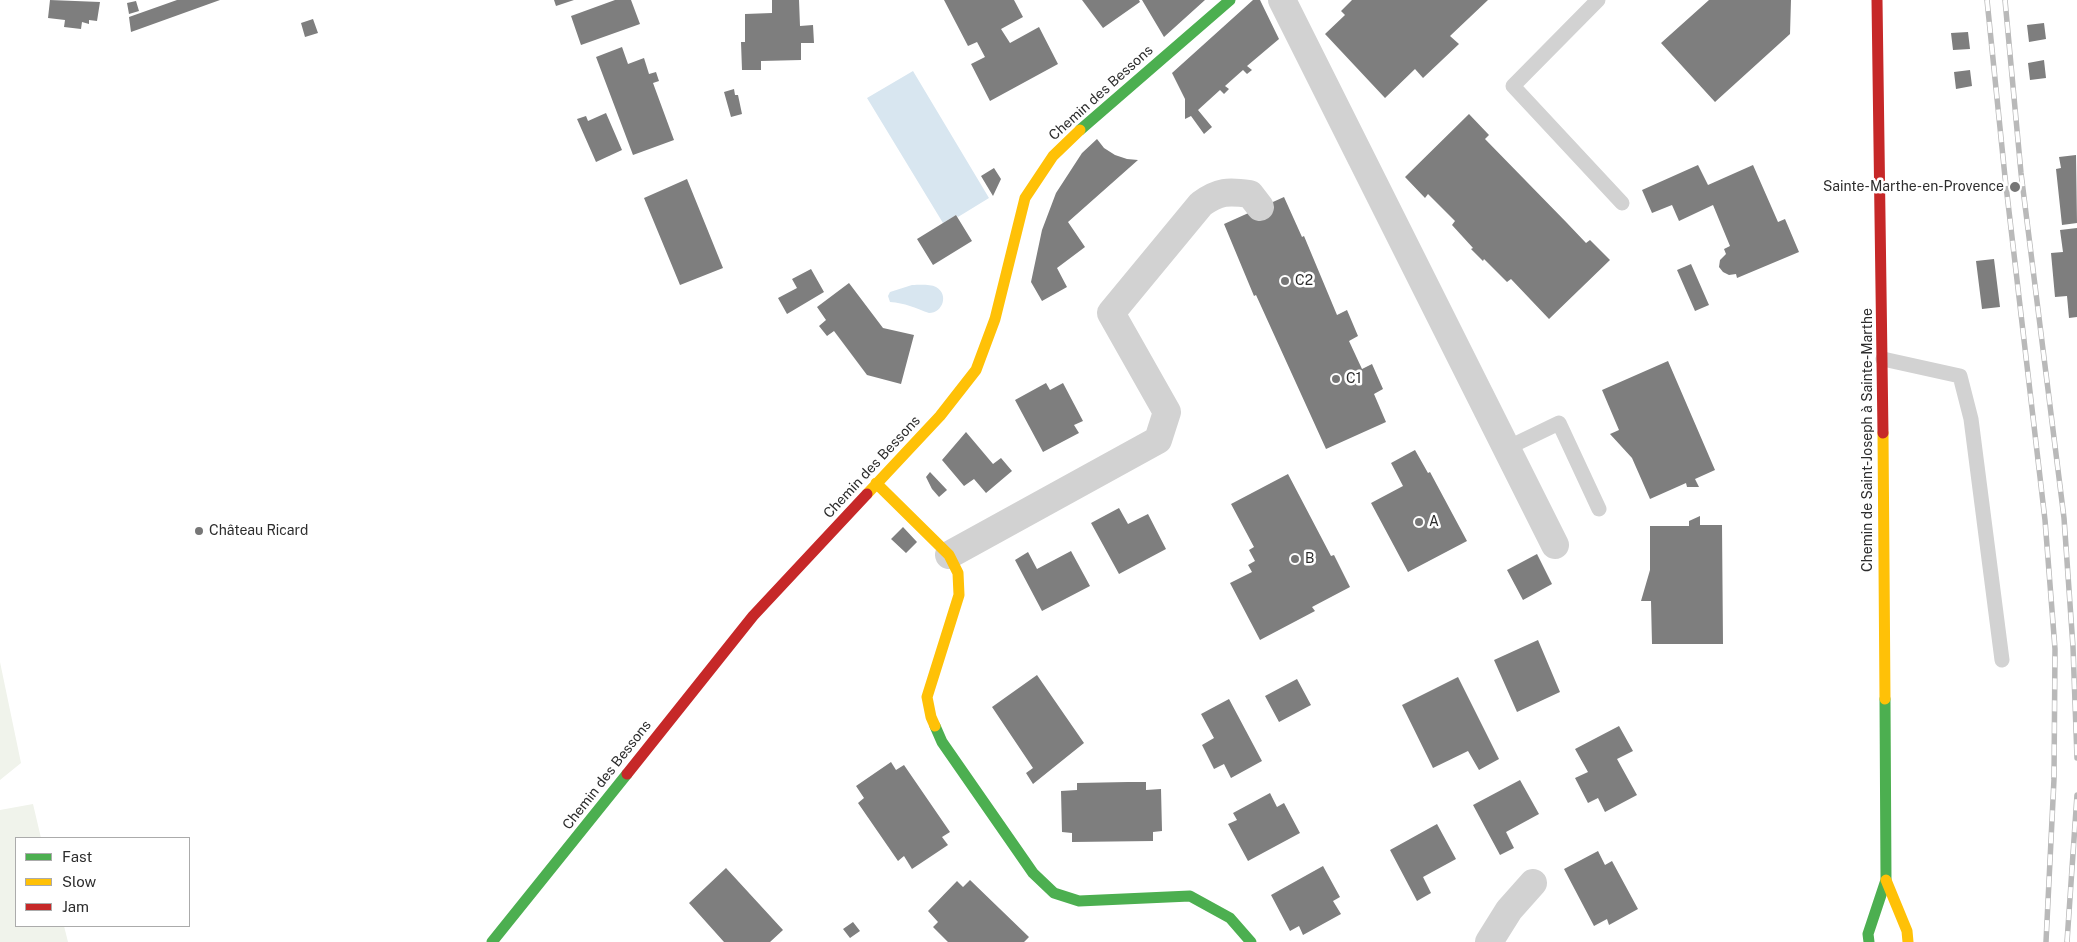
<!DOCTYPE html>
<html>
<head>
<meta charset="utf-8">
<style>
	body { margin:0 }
	#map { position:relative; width:2077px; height:942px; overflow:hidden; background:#fff; font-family:"Public Sans",sans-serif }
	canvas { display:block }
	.legend { position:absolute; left:15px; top:837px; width:175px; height:90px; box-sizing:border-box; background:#fff; border:1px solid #ababab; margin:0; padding:6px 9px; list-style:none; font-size:15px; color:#2d2d2d }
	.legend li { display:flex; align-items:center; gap:10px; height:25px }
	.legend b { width:25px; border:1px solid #ababab }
</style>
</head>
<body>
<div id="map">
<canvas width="2077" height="942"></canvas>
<ul class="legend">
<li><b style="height:6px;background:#4caf50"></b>Fast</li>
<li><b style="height:6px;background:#ffc107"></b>Slow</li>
<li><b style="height:6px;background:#c62828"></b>Jam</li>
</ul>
</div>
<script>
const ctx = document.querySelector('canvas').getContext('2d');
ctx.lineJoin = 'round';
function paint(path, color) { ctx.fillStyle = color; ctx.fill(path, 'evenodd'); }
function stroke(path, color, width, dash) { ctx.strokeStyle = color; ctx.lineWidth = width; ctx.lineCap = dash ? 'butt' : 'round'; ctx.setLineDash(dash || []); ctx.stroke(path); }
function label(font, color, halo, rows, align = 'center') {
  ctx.font = font + ' "Public Sans",sans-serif'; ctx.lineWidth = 5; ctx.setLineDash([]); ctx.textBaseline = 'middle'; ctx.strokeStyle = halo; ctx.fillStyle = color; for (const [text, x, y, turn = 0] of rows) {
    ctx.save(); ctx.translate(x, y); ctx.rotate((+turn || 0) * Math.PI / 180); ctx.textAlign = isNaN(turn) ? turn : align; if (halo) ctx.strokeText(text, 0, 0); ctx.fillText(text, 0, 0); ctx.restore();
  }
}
paint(new Path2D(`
	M0 662 21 763 0 780Z
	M33 804 41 838H16V926H64L68 942H0V810Z`), '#f0f3eb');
paint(new Path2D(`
	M913 71 989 198 958 217 956 215 943 223 867 98Z
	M912 285C919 285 930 284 936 287 949 294 943 313 929 313 915 308 905 303 890 302L888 296 890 292Z`), '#d8e6f0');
paint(new Path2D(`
	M50 0 100 2 97 21 89 20V24L82 22 81 29 64 27 65 20 48 18Z
	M177 0H220L131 32 129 17Z
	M554 0H574L556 6Z
	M615 0H631L640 24 581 45 571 16Z
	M772 0H799L800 26 813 25 814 43H801V60L761 61V70H742L741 42H745V14L772 13Z
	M944 0H1014L1023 17 1001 29 1010 43 1039 27 1058 64 990 101 971 64 985 57 977 42 968 46Z
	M1082 0H1139L1140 2 1103 28Z
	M1142 0H1205L1164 37Z
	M1253 0H1260L1279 39 1247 66 1252 70 1247 74 1243 70 1225 86 1229 89 1224 94 1220 90 1198 110 1212 127 1204 134 1191 116 1185 119V99L1172 73Z
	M1352 0H1488L1450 36 1459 44 1423 78 1415 69 1385 98 1325 34 1345 15 1341 11Z
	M1709 0H1791L1790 34 1715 102 1661 43Z
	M136 1 139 11 129 14 127 3Z
	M313 19 318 33 305 37 301 23Z
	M2044 23 2046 39 2029 42 2027 25Z
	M1968 32 1970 49 1953 50 1951 33Z
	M622 47 628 64 644 58 649 74 656 72 659 81 653 83 674 140 633 155 596 57Z
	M2044 60 2046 78 2030 80 2028 63Z
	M1970 70 1972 86 1956 89 1954 72Z
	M734 89 735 95H738L742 114 731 117 724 92Z
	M606 113 622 150 596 162 577 119 586 116 588 121Z
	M1469 114 1489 135 1485 139 1567 223 1586 243 1590 240 1610 260 1549 319 1511 279 1507 282 1484 259 1483 261 1471 249 1473 248 1452 225 1455 221 1428 194 1425 198 1405 177Z
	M1097 139 1104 148 1115 155 1127 159 1138 160 1068 222 1085 247 1057 268 1067 287 1042 301 1031 282 1042 230 1056 193 1082 153Z
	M2076 155 2077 223 2062 225 2056 169 2061 168 2059 157Z
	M1698 165 1708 185 1753 165 1778 222 1785 219 1799 252 1737 278 1736 274 1729 275 1723 272 1719 267 1720 260 1726 254 1724 249 1730 246 1713 205 1679 221 1672 205 1652 213 1642 190Z
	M994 168 1001 179 993 196 981 176Z
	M687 179 723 268 680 285 644 198Z
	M1284 197 1302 237 1304 236 1337 315 1347 310 1358 336 1349 341 1362 369 1372 364 1383 389 1374 394 1386 422 1326 449 1256 295 1254 296 1224 224Z
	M956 215 972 241 933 265 917 239Z
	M2077 228V317L2069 318 2067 296 2055 297 2051 253 2063 252 2060 230Z
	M1994 259 2000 307 1982 309 1976 261Z
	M1691 264 1709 305 1695 311 1677 270Z
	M811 269 824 292 787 314 778 298 797 288 792 279Z
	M849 283 883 328 914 335 901 384 867 375 834 331 827 336 819 326 826 320 817 307Z
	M1668 361 1715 470 1695 479 1699 487H1687L1686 483 1650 499 1632 458 1610 434 1619 430 1602 390Z
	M1046 383 1050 390 1063 383 1083 421 1074 425 1079 433 1043 452 1015 400Z
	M966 432 993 464 1001 458 1012 471 986 493 974 479 964 486 942 460Z
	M1415 450 1428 473 1430 472 1467 541 1408 572 1371 503 1403 486 1391 463Z
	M930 472 947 490 939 497 932 489 926 477Z
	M1288 474 1331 556 1334 555 1350 587 1312 607 1315 611 1260 640 1230 583 1252 572 1248 565 1255 561 1249 550 1254 547 1231 504Z
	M1119 508 1128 524 1148 514 1166 549 1119 574 1091 523Z
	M1700 516V525H1722L1723 644H1652L1651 601H1641L1650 570V526H1689V521Z
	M903 527 917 542 906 553 891 539Z
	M1071 551 1090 586 1042 611 1015 560 1028 552 1037 569Z
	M1537 554 1552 584 1523 600 1507 570Z
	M1538 640 1560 692 1517 712 1494 660Z
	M1037 675 1084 743 1033 784 1026 773 1033 768 992 707Z
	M1458 677 1499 759 1479 770 1468 751 1433 768 1402 705Z
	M1297 679 1311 705 1279 722 1265 696Z
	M1229 699 1262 761 1231 778 1224 764 1214 769 1202 745 1214 738 1201 714Z
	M1619 726 1633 751 1617 759 1637 795 1605 812 1598 798 1588 803 1575 778 1588 772 1575 749Z
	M891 762 896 770 904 765 950 832 942 837 948 845 912 869 904 856 898 861 858 803 864 798 856 786Z
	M1520 780 1539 814 1506 832 1514 848 1500 855 1473 805Z
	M1128 782H1146V790L1161 789 1162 831 1153 832V841L1072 842V833L1062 832 1061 791 1077 790V783Z
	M1270 793 1277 807 1284 803 1300 833 1248 861 1228 824 1237 820 1233 813Z
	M1437 824 1456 859 1423 877 1431 893 1417 901 1390 850Z
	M1598 851 1605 865 1612 861 1638 909 1609 925 1607 919 1594 926 1564 869Z
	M1323 866 1340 897 1333 901 1341 914 1303 935 1299 926 1290 931 1271 895Z
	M726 868 783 930 770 942H724L689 903Z
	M970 880 1029 937 1024 942H948L933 927 938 922 928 911 957 881 963 887Z
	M853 922 860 931 850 938 843 929Z`), '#7e7e7e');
stroke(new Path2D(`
	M1598 0 1513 86 1622 203
	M1883 359 1960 376 1971 419 2002 660
	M1505 449 1559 423 1599 509`), '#d2d2d2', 15);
stroke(new Path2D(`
	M1282 0 1555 545
	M949 555 1158 440 1167 412 1111 313 1201 204C1219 191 1228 191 1250 194L1260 207
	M1489 942 1509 910 1533 883`), '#d2d2d2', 28);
stroke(new Path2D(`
	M1080 130 1230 0
	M935 726 942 742 1033 873 1054 893 1079 901 1190 896 1230 918 1251 942
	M492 942 627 774
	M1869 942 1868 934 1886 880 1885 699`), '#4caf50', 11);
stroke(new Path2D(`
	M1883 433 1885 699
	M876 483 949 555 958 573 959 595 927 697 931 717 935 726
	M867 494 940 416 976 370 995 319 1025 198 1053 156 1080 130
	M1886 880 1907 931 1908 942`), '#ffc107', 11);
stroke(new Path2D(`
	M1877 0 1883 433
	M627 774 753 616 867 494`), '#c62828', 11);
const rail = new Path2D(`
	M1987 0 2005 177 2045 520 2055 649 2054 779 2046 942
	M2005 0 2021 173 2064 518 2073 647 2077 758
	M2067 942 2077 795`);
stroke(rail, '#b9b9b9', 5.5);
stroke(rail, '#fff', 4, [11]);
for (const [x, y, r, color] of [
	[2015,187,6,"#767676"],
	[1285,281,5,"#767676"],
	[1336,379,5,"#767676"],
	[1419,522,5,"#767676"],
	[199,531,5,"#767676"],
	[1295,559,5,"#767676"]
]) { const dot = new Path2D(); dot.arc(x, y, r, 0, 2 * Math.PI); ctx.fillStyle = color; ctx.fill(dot); stroke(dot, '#fff', 2); }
label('14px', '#2d2d2d', '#fff', [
	["Chemin des Bessons",1101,93,-42],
	["Chemin de Saint-Joseph à Sainte-Marthe",1868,440,-90],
	["Chemin des Bessons",872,467,-47],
	["Chemin des Bessons",607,775,-52]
]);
label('14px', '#2d2d2d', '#fff', [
	["Sainte-Marthe-en-Provence",2004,187,"right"],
	["C2",1295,281],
	["C1",1346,379],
	["A",1429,522],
	["Château Ricard",209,531],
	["B",1305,559]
], 'left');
</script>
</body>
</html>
